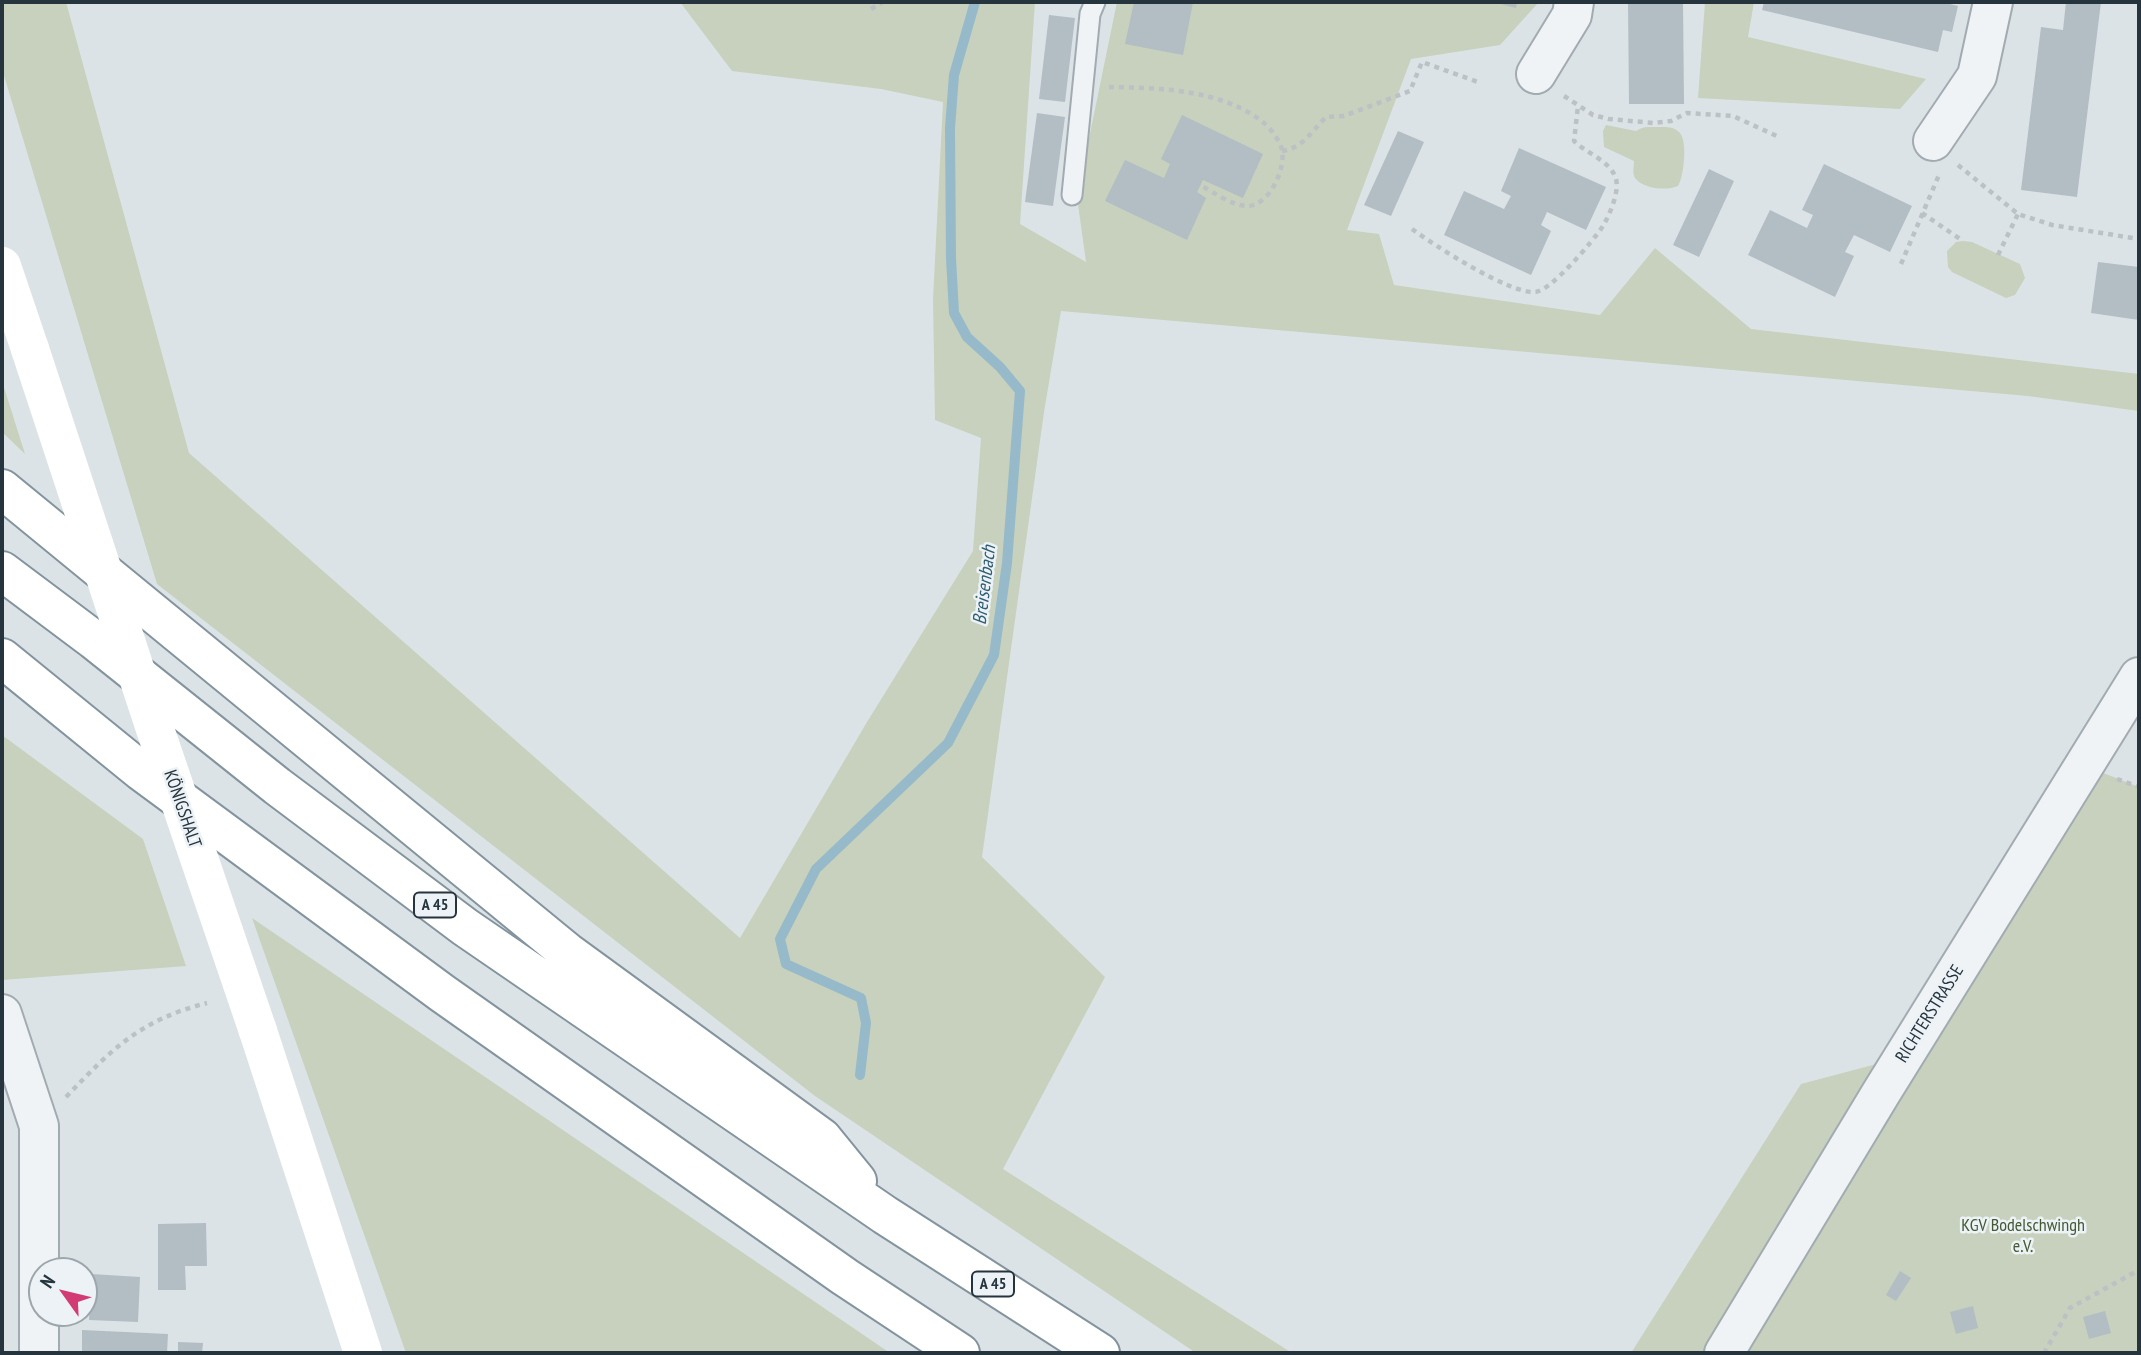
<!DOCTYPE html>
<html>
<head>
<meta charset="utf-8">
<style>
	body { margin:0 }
	#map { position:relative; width:2141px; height:1355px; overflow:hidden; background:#dce3e7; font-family:"PT Sans Narrow",sans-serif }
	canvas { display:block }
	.frame { position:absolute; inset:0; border:4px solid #26343e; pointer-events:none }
	.north { position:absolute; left:28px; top:1257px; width:70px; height:70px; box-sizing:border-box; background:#ecf2f5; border:2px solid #9da6ac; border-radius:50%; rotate:304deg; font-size:19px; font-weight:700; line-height:28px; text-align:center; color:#26343e }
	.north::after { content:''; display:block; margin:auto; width:24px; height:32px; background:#d23b74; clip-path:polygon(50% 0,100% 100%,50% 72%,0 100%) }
</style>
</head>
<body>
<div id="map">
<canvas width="2141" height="1355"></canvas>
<div class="frame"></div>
<div class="north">N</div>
</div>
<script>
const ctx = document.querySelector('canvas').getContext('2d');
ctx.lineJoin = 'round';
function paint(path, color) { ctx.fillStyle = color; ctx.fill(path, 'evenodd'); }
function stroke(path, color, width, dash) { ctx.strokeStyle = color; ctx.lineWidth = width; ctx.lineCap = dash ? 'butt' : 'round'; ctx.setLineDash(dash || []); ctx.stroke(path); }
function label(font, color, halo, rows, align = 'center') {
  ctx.font = font + ' "PT Sans Narrow",sans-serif'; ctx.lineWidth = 5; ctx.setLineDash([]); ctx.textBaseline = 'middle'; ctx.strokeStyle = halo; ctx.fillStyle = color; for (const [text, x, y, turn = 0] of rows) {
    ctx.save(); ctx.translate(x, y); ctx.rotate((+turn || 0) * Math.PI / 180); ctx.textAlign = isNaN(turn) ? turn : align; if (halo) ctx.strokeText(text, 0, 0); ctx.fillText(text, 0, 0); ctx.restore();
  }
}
paint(new Path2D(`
	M2 2H66L189 453 740 938 867 722 973 551 981 438 935 420 933 299 943 102 881 89 732 71 680 2H1035L1020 224 1086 262 1077 197 1117 2H1539L1500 45 1411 59 1347 230 1379 234 1394 285 1600 315 1655 248 1751 329 2139 374V411L2028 396 1061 311 1044 412 982 857 1105 977 1003 1169 1292 1353H1196L815 1096 157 584 2 69Z
	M1705 2H1754L1748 37 1926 79 1900 109 1698 98Z
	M1606 125 1636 131C1643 126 1649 127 1657 127 1665 127 1673 126 1679 132 1688 139 1684 177 1678 186 1667 191 1643 189 1635 178 1632 173 1634 167 1634 161L1604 147 1603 131Z
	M1963 241 1972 242 2020 264 2025 278 2015 295 2006 298 1952 272 1948 267 1947 251 1956 242Z
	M2 381 25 454 2 432Z
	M2 735 143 839 186 966 2 980Z
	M2083 765 2139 787V1353H1631L1801 1084 1903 1057Z
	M252 918 890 1353H406Z`), '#c7d1bd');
stroke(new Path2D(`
	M860 1075 866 1023 861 998 786 964 780 939 816 869 948 743 994 655 1007 563 1020 391 1000 367 967 337 954 313 951 258 950 128 954 75 975 2`), '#96bac9', 10);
paint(new Path2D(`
	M1134 2H1193L1183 55 1125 44Z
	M1493 2H1517L1516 8Z
	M1628 2H1683L1684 104H1629Z
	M1764 2H1942L1958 6 1952 32 1943 30 1938 52 1762 10Z
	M2066 2H2101L2077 197 2021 190 2041 27 2063 30Z
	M1049 15 1075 18 1065 102 1039 99Z
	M1037 113 1065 117 1053 206 1025 202Z
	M1182 115 1263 154 1243 198 1203 180 1197 192 1206 198 1187 240 1105 201 1125 160 1164 178 1170 164 1161 159Z
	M1398 131 1424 142 1391 216 1364 205Z
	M1519 148 1606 187 1586 230 1547 212 1541 225 1551 231 1531 275 1444 235 1464 191 1504 209 1511 196 1501 191Z
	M1824 164 1912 206 1890 252 1854 235 1845 252 1854 256 1835 297 1748 255 1770 210 1807 228 1813 215 1802 210Z
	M1709 169 1734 181 1699 257 1673 245Z
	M2098 262 2139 267V320L2091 313Z
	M206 1223 207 1266H185L186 1290H158V1224Z
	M1900 1271 1911 1278 1896 1301 1886 1295Z
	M91 1274 140 1277 138 1322 89 1320Z
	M1973 1306 1978 1328 1956 1334 1950 1312Z
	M2105 1311 2111 1333 2089 1339 2083 1317Z
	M82 1330 168 1334 167 1353H82Z
	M178 1342 203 1343 202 1353H178Z`), '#b3bdc4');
const service = new Path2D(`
	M1072 195 1090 14 1095 2`);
const minor = new Path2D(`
	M1536 74 1572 15 1574 2
	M1933 141 1977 76 1993 2
	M2 1014 39 1126V1353
	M1724 1353 1881 1093 2139 677`);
const motorway = new Path2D(`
	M2 489 567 952 822 1138 857 1181
	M2 571 94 640 277 786 465 927 885 1215 1100 1353
	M2 658 141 771 442 993 845 1277 960 1353`);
stroke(service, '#a2abb1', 23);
stroke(minor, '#a2abb1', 42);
stroke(motorway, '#83949e', 42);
stroke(new Path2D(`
	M871 9 883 2
	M1109 87C1160 88 1222 89 1264 123 1271 129 1280 141 1282 150 1286 168 1270 204 1249 206 1234 207 1213 192 1200 185
	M1564 96 1593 115 1609 119 1653 123 1671 121 1687 113 1733 116 1779 137
	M1282 151C1303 148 1312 131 1326 117L1344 116 1410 91 1422 62 1478 82
	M1958 165 2018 214 2052 225 2139 239
	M1922 213 1963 241
	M1412 229C1434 245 1509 294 1535 292 1550 292 1594 240 1603 226 1610 214 1621 189 1615 176 1608 160 1586 153 1574 141L1578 106
	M1998 255 2018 214
	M1901 264 1939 175
	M2117 779 2139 787
	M66 1097C112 1049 140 1020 207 1003
	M2044 1353 2070 1308 2139 1270`), '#bbc1c5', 4.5, [5, 5]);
stroke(service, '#eff3f5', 19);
stroke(minor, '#eff3f5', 38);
stroke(new Path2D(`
	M2 266 30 349
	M258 1031 363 1353`), '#fff', 38);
stroke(motorway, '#fff', 38);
stroke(new Path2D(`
	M30 349 155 729 258 1031`), '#fff', 38);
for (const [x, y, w] of [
	[435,905,42],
	[993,1284,42]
]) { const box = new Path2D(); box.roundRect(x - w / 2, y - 12.5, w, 25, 5); ctx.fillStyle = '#ecf2f5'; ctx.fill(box); stroke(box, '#26343e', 2); }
label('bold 16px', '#26343e', null, [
	["A 45",435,905],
	["A 45",993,1284]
]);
label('18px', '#26343e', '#ecf2f5', [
	["KÖNIGSHALT",182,809,71],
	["RICHTERSTRASSE",1930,1014,-58]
]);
label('18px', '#435a32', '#ecf2f5', [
	["KGV Bodelschwingh",2023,1226],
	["e.V.",2023,1247]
]);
label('italic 19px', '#2f5d73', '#ecf2f5', [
	["Breisenbach",985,585,-83]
]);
</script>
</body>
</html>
